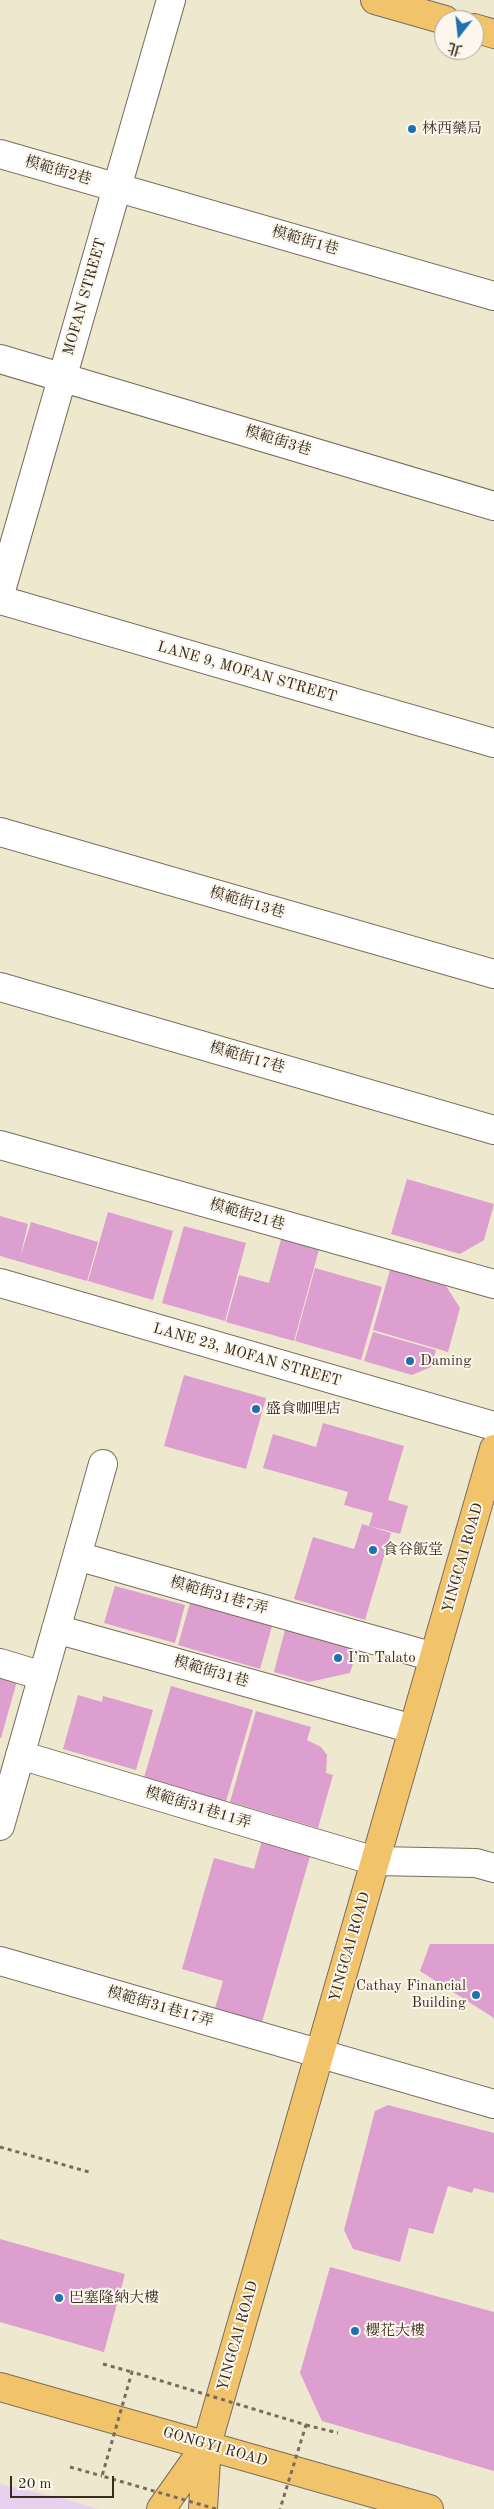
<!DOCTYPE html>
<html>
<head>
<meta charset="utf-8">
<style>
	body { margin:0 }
	#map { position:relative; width:494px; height:2509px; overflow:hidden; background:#eee8ce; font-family:"Old Standard TT","Noto Serif TC",serif }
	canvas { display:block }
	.north { position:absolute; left:434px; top:10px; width:50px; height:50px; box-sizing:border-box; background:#fbf7ec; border:1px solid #aea59a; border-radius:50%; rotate:196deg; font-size:14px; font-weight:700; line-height:20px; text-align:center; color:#3b2a1e }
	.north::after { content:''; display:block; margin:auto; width:18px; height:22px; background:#1f6fb2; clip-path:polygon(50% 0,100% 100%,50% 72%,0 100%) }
	.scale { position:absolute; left:10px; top:2476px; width:104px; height:22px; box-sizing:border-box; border:2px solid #3b2a1e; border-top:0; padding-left:6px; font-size:15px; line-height:18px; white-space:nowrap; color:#3b2a1e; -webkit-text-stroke:4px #fbf7ec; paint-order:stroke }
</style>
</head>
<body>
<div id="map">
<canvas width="494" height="2509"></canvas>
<div class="north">北</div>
<div class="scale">20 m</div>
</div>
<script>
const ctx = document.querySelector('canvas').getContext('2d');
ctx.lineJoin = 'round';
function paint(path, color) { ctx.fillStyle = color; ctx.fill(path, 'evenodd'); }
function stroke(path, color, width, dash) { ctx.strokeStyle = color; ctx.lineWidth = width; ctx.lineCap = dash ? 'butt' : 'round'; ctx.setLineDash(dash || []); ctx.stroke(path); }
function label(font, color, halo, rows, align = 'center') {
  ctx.font = font + ' "Old Standard TT","Noto Serif TC",serif'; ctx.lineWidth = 4; ctx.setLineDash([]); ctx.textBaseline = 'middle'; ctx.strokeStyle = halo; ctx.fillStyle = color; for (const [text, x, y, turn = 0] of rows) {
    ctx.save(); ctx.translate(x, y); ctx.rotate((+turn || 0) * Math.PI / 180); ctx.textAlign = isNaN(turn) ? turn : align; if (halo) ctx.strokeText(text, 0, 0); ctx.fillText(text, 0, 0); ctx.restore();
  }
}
paint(new Path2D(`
	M0 2484 72 2501 98 2509H0Z`), '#e6d2f0');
paint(new Path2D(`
	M407 1179 494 1204 484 1240 460 1254 391 1234Z
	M108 1212 173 1231 153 1300 88 1281Z
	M0 1216 28 1224 20 1258 31 1222 98 1242 87 1281 0 1256Z
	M184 1226 246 1243 225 1321 162 1303Z
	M282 1236 320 1246 294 1341 226 1322 239 1275 269 1283Z
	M315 1268 382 1287 361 1360 295 1341Z
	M390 1270 446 1286 460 1308 448 1352 373 1330Z
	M373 1332 436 1350 431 1367 412 1375 364 1361Z
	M184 1375 266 1398 246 1469 164 1446Z
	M323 1423 404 1446 388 1500 408 1506 400 1534 369 1526 373 1513 344 1505 348 1492 263 1468 273 1434 316 1447Z
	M362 1524 391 1533 365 1620 294 1599 313 1537 354 1549Z
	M115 1586 185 1605 175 1643 104 1623Z
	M190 1603 272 1626 260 1669 178 1645Z
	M285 1630 357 1650 350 1673 309 1682 274 1672Z
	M0 1676 17 1681 1 1738H0Z
	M171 1686 253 1710 225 1805 143 1781Z
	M78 1695 102 1702 103 1696 153 1710 136 1770 63 1749Z
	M256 1711 311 1727 307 1740 321 1747 327 1755 326 1773 333 1775 318 1828 230 1802Z
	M262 1840 311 1853 262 2022 257 2020 254 2027 228 2020 230 2013 215 2008 223 1981 182 1969 214 1858 254 1869Z
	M430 1944H494V2018L420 1971Z
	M388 2105 494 2133V2193L474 2188 472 2193 448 2186 433 2234 409 2228 400 2262 353 2249 344 2230 375 2111Z
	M0 2239 125 2274 104 2352 0 2322Z
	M330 2267 494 2312V2471L322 2421 300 2373Z`), '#dc9fd0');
const minor = new Path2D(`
	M0 154 494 296
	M0 359 494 506
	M0 594 171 0
	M0 600 494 743
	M0 832 494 974
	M0 987 494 1130
	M0 1145 494 1284
	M0 1283 494 1426
	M77 1556 103 1464
	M56 1629 413 1729
	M0 1663 43 1676
	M20 1755 375 1861 476 1863 494 1868
	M0 1826 77 1556 434 1657
	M0 1961 494 2104`);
const major = new Path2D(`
	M375 0 445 20
	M474 28 494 34
	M0 2387 429 2509
	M161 2509 207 2444
	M203 2509 207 2444 494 1449`);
stroke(minor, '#7a6c5c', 30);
stroke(major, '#7a6c5c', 30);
stroke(new Path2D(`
	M0 2147 89 2172
	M103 2364 132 2372
	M306 2425 338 2433
	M70 2467 102 2476`), '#7a6c5c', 3, [4, 4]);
stroke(minor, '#fff', 28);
stroke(major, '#f1c36a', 28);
stroke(new Path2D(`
	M216 2509 102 2476 132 2372 306 2425 280 2509`), '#7a6c5c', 3, [4, 4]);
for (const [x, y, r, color] of [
	[412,129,5,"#1f6fb2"],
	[410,1361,5,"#1f6fb2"],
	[256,1409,5,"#1f6fb2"],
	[373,1550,5,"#1f6fb2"],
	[338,1658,5,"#1f6fb2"],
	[476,1995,5,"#1f6fb2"],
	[59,2298,5,"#1f6fb2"],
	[355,2331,5,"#1f6fb2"]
]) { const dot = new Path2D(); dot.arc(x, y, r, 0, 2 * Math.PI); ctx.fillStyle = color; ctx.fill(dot); stroke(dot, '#fbf7ec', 2); }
label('15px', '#3b2a1e', '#fbf7ec', [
	["林西藥局",422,129],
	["Daming",420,1361],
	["盛食咖哩店",266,1409],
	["食谷飯堂",383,1550],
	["I’m Talato",348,1658],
	["Cathay Financial",466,1986,"right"],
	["Building",466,2003,"right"],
	["巴塞隆納大樓",69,2298],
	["櫻花大樓",365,2331]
], 'left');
label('15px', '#3b2a1e', '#fbf7ec', [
	["模範街2巷",58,171,16],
	["模範街1巷",305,241,16],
	["MOFAN STREET",85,297,-74],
	["模範街3巷",278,441,17],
	["LANE 9, MOFAN STREET",247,672,16],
	["模範街13巷",247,903,16],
	["模範街17巷",247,1058,16],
	["模範街21巷",247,1215,16],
	["LANE 23, MOFAN STREET",247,1355,16],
	["YINGCAI ROAD",463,1558,-74],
	["模範街31巷7弄",219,1596,16],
	["模範街31巷",211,1672,16],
	["模範街31巷11弄",198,1808,17],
	["YINGCAI ROAD",350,1947,-74],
	["模範街31巷17弄",160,2007,16],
	["YINGCAI ROAD",238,2336,-74],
	["GONGYI ROAD",215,2447,16]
]);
</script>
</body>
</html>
